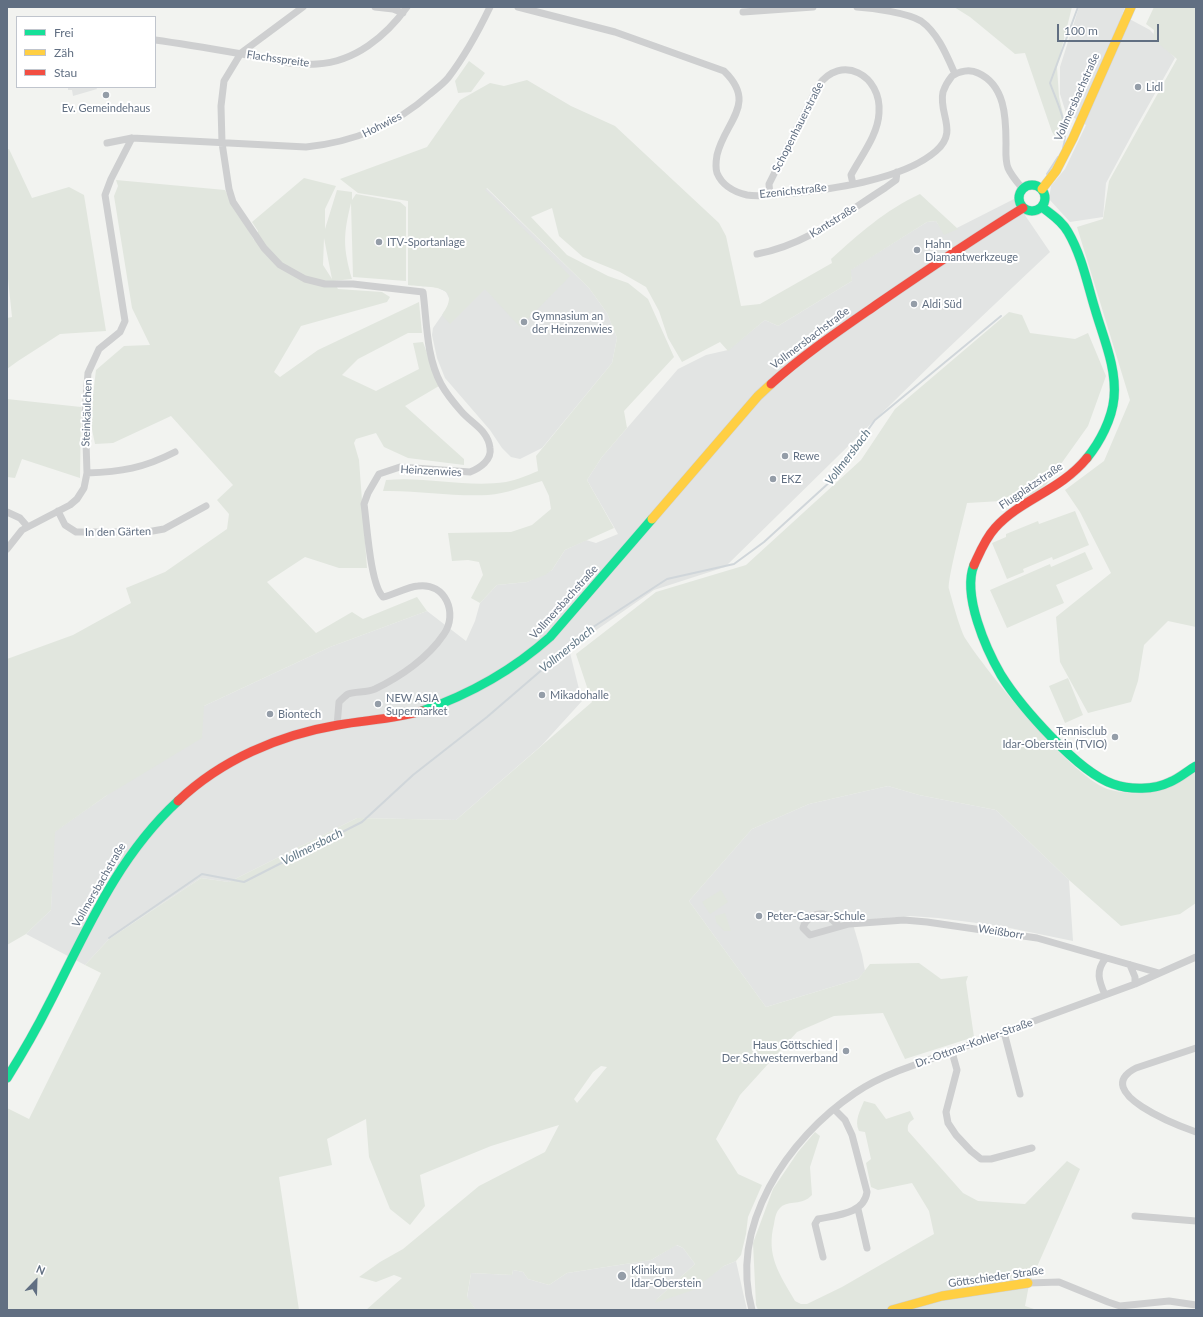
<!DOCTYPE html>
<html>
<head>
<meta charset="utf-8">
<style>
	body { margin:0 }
	#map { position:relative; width:1203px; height:1317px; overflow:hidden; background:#f2f3f0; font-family:Lato,sans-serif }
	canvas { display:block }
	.frame { position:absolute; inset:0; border:8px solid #616f82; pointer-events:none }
	.legend { position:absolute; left:16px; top:16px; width:140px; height:72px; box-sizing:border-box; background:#fff; border:1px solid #c0c5cd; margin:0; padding:5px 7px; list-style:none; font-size:12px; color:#616f82 }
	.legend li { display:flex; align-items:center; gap:8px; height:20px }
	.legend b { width:20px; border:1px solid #c0c5cd }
	.north { position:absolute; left:16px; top:1261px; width:40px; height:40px; -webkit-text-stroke:3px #fff; paint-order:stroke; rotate:23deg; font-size:11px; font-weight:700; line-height:16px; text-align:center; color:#616f82 }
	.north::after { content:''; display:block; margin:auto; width:14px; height:18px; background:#616f82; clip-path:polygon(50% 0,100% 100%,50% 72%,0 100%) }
	.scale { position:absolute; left:1057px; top:24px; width:102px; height:18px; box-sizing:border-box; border:2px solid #616f82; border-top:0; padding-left:5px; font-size:12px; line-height:14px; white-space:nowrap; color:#616f82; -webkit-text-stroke:3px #fff; paint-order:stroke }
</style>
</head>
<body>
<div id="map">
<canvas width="1203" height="1317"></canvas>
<div class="frame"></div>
<ul class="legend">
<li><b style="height:5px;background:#16e098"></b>Frei</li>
<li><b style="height:5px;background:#ffcf43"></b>Zäh</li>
<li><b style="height:5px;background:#f24e42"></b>Stau</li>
</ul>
<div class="north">N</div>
<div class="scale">100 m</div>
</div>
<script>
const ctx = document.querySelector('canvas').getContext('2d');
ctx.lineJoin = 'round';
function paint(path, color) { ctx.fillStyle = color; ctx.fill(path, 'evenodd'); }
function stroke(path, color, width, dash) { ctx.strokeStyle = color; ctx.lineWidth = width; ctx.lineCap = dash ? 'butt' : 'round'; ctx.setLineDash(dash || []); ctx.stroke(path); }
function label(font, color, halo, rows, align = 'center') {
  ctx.font = font + ' Lato,sans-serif'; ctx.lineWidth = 4; ctx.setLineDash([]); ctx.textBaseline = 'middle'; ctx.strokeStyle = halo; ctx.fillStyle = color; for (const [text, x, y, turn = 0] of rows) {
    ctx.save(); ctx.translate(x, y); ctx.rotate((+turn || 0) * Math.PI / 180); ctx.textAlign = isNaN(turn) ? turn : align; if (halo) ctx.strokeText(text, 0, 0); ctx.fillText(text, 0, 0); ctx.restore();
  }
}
paint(new Path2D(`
	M1079 7H1125L1122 15 1150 30 1175 58 1135 129 1106 183 1103 217 1070 222 1049 199 1051 186 1065 169 1086 125 1066 113 1060 94V67Z
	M68 87H96L97 89 73 96 72 90H68Z
	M486 188 589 288 607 313 617 338 612 363 542 448 520 459 511 457 502 448 490 430 445 378 437 358 432 335 433 328 449 305V298L446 292 437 287 418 286 439 241Z
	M1014 199 1050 252 941 355 725 567 654 590 569 649 582 701 542 745 456 820 357 818 229 882 201 878 109 939 85 965 26 934 51 910 54 832 106 796 204 706 330 647 427 611 466 641 475 621 480 603 497 585 527 582 552 570 565 550 586 540 596 543 618 534 587 480 602 457 678 369 706 355 728 350 765 320 778 326 852 281 850 270 927 222 936 221 945 234Z
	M888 786 919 795 996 810 1069 880 1073 941 1000 926 938 918 910 916 852 921 862 955 865 971 858 979 766 1007 689 901 752 829 809 804Z
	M676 1245 683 1248 695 1264 657 1299 711 1275 724 1266 736 1261 747 1310H476L467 1298 471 1273 512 1275 513 1270 523 1272 528 1279 549 1285 567 1273 651 1260Z`), '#e2e4e3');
paint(new Path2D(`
	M954 7H1072L1057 67 1059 97 1067 131 1064 139 1058 141 1052 132 1025 53 1015 54 970 17Z
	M1154 7H1196V627L1168 621 1144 645 1138 681 1131 702 1088 713 1060 662 1056 617 1111 573 1080 512 1065 490 1104 461 1130 400 1077 227 1103 219 1109 181 1177 59 1153 39 1154 30 1146 24Z
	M469 61 485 73 471 92 458 93 455 81Z
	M527 80 571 106 615 126 719 223 726 236 741 306 760 304 832 263 831 259C860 233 884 211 920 194L958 229 944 235 936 221 927 222 851 270 852 281 778 326 765 320 728 351 720 342 682 362 668 338 659 311 646 287 620 272 583 257 559 236 552 208 531 217 567 255 608 276 628 283 648 299 674 357 624 411 627 428 602 457 587 480 614 528 565 550 552 570 545 575 527 582 497 585 480 603 471 598 483 575 479 562 468 560 452 561 448 533 511 532 532 525 551 509 549 496 542 481C524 486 506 494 488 495 453 497 418 490 383 491L386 480C426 476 466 488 506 482 517 480 528 475 538 471L536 456 612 363 617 338 607 313 589 288 487 188 485 190 570 276 520 327 485 289 450 324 442 315C465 283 427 288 408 285V201L358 193 340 179 427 147 460 100 490 83 504 86Z
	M9 149 32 198 69 187 84 195 106 331 60 334 18 361 7 369V318L12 317 7 269V150Z
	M304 178 336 186 325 209V229L337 190 352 192V200L356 194 400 202 406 207V281L353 277 351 203C343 235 343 248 352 279L333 281 338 289 382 292 390 297 387 302 301 326 274 372 280 377 318 350 419 302 422 333H408L358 359 342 375 376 391 419 369 413 343 423 342 439 386 405 406 464 459V465L408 458 384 447 376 433 356 439 354 443 359 460 367 568H339L305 557 267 582 316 633 352 612 363 619 417 597 427 611 330 647 204 706 202 738 106 796 55 832 51 910 26 934 7 945V659L73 635 131 603 126 588 165 572 227 529 229 514 217 500 233 485 171 416 113 443 95 444 90 420 96 370 124 346 150 345 132 308 114 196 118 186 116 180 225 190 254 240 258 231 252 222ZM324 238 332 279 323 265Z
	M1009 312 1022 315 1030 333 1075 339 1088 333 1106 376 1088 426 1036 499 967 503C964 517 947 580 949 589 952 600 960 629 965 638 986 671 1075 782 1111 790 1148 799 1165 789 1196 771V903L1180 914 1121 926 1069 880 996 810 919 795 888 786 809 804 752 829 689 901 766 1007 858 979 870 964 919 963 941 979 968 976 966 982 974 1037 905 1059 883 1013 834 1016 797 1032 740 1095 716 1139 738 1174 762 1185 748 1217 746 1234 741 1255 736 1261 724 1266 693 1290 655 1303 657 1299 695 1264 683 1248 677 1245 651 1260 567 1273 549 1285 528 1279 523 1272 513 1270 512 1275 471 1273 467 1297 476 1310H366L402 1278 394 1275 376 1282 359 1277 380 1262 403 1249 479 1186 545 1152 559 1125 491 1146 420 1175 425 1206 410 1225 390 1209 369 1157 366 1119 327 1139 332 1165 279 1177 299 1310H7V1108L29 1119 101 973 85 965 109 939 201 878 229 882 357 818 456 820 592 702 576 654 656 592 746 565 861 460 895 409ZM601 1066 607 1067 577 1103 574 1099 593 1072Z
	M7 399 81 407 80 478 22 459 15 478 7 477Z
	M1075 511 1089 545 1053 560 1052 557 1023 569 1024 572 1007 579 992 543 1006 537V534L1038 521 1039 524Z
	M1085 552 1093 569 1056 585 1064 603 1007 628 990 590 1050 564 1051 567Z
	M1068 678 1083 715 1065 723 1049 686Z
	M721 890 728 902 710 914 702 902Z
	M725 913 731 931H724L716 922 715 916Z
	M864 1101 875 1104 886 1119 910 1111 914 1119C909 1122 907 1125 908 1131L963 1193 978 1201 1025 1204 1067 1161 1080 1169 1029 1285 1025 1306 1037 1310H758L756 1305 753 1243 773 1189 798 1152 815 1132 820 1136 810 1167 812 1195C802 1206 789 1200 781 1207 776 1211 775 1218 774 1224 766 1256 779 1273 795 1301L801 1304H807L842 1287 934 1234 929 1211 912 1183 878 1190 871 1187 866 1163 871 1159 865 1132 859 1131C854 1121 860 1111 864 1101Z`), '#e1e6de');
stroke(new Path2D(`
	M1063 148C1070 126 1057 103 1050 83L1078 7
	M1047 174 1058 157
	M109 938 202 874 244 882 362 822 413 775 487 717 587 631 667 579 734 564 764 542 832 480 875 420 1001 316`), '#d0d6da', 2);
const fast = new Path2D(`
	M1019 198a13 13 0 1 1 26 0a13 13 0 1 1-26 0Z
	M1042 207C1052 215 1062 221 1068 232 1082 256 1087 283 1095 309 1103 337 1117 368 1114 398 1112 419 1100 442 1087 458
	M974 565C962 595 986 649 1001 675 1021 707 1078 772 1113 784 1130 790 1154 790 1170 782 1180 778 1187 771 1196 766
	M422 711C471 694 512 671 550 637L652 519
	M7 1078C22 1054 36 1030 49 1004 86 932 117 857 178 801`);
const slow = new Path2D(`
	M1042 189 1056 171 1073 138 1131 7
	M652 519 758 396 771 384
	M892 1310 942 1296 1028 1283`);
const jam = new Path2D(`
	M771 384C803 355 840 330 876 305 924 272 973 239 1023 208
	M974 565C980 552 985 539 995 528 1021 499 1060 491 1087 458
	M178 801C221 760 279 735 338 725 366 720 395 719 422 711`);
stroke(fast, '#d0d1d1', 10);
stroke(slow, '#d0d1d1', 10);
stroke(jam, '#d0d1d1', 10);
stroke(new Path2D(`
	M303 7 241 53 224 81 221 106 222 143 229 189 233 202 264 248 280 265 305 279 325 284H353L423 292C427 322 426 356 441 384 446 393 454 403 461 411 472 424 488 430 490 448 492 460 480 468 470 472L400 467 379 474 368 493 364 504C367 524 370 584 383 597 395 594 407 587 418 586 446 582 458 614 444 634 428 658 400 677 375 689 366 693 356 691 348 694 345 696 341 700 339 702L337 726
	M375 7 393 9 403 13
	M518 7 615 32 724 71C758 104 725 121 717 155 716 161 715 167 717 173 722 185 734 192 747 195 758 197 772 195 783 194 826 190 902 181 936 151 959 131 938 114 943 92 945 86 948 81 952 76 959 71 970 69 978 73 1005 85 1006 117 1006 143 1006 151 1005 160 1008 168 1011 175 1017 182 1022 188
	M857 7C873 8 908 13 921 21 938 33 947 56 955 74
	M743 12 813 7
	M155 40C184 44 213 49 242 54 267 58 292 66 317 64 355 62 386 36 407 7
	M107 143 132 138 306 147C354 142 394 126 430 94 436 89 443 84 448 78 465 56 478 32 490 7
	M770 195 769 184 818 86C841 53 882 75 879 113 878 135 861 156 851 175L853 184
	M757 254C806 245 844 214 885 188L896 180 897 172
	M87 473C121 472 144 468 175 452
	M58 511 65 525 76 532H147L164 529 206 506
	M7 512 20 518 27 526
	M7 549 22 530 70 505 77 499 84 488 87 473 85 411 88 373 99 349 120 332 125 321 105 195 111 179 132 138
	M839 926C835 922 830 918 826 915 817 911 805 919 803 928L810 935 849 924 904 920 927 922 1037 938 1159 973
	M1130 965 1135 977V984
	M1105 995C1099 981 1095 971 1106 958
	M1004 1032 1020 1094
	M1196 1048 1136 1068C1089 1092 1179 1126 1196 1132
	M952 1052 957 1070 946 1112 948 1123 956 1135 971 1151 981 1159H991L1032 1148
	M858 1209 867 1248
	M1135 1216 1196 1221
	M823 1257 815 1224 818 1219C837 1215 864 1214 867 1192L852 1135 845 1120 834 1109
	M1028 1283 1059 1282 1108 1302 1120 1306 1169 1301 1196 1305
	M752 1310C729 1225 787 1139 855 1093 868 1084 883 1077 898 1071L1135 984 1196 957`), '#cecfd0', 7);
stroke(fast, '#16e098', 9);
stroke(slow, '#ffcf43', 9);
stroke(jam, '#f24e42', 9);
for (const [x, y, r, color] of [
	[1138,87,4,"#949da8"],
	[106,95,4,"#949da8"],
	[379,242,4,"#949da8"],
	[917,250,4,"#949da8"],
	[914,304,4,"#949da8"],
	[524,322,4,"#949da8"],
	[785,456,4,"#949da8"],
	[773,479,4,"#949da8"],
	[542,695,4,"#949da8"],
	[378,704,4,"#949da8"],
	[270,714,4,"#949da8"],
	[1115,737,4,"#949da8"],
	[759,916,4,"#949da8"],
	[846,1051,4,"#949da8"],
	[622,1276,5,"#949da8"]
]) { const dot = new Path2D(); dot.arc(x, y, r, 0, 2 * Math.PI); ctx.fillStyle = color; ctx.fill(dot); stroke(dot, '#fff', 1.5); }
label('11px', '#616f82', '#fff', [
	["Flachsspreite",278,59,8],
	["Vollmersbachstraße",1077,97,-66],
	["Hohwies",382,125,-27],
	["Schopenhauerstraße",798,127,-63],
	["Ezenichstraße",793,191,-6],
	["Kantstraße",833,221,-32],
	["Vollmersbachstraße",810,338,-37],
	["Steinkäulchen",87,413,-88],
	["Heinzenwies",431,471,3],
	["Flugplatzstraße",1031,486,-34],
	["In den Gärten",118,532,-1],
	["Vollmersbachstraße",564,602,-48],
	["Vollmersbachstraße",99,885,-60],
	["Weißborr",1001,932,9],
	["Dr.-Ottmar-Kohler-Straße",974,1043,-20],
	["Göttschieder Straße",996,1277,-8]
]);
label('11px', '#616f82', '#fff', [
	["Lidl",1146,87],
	["Ev. Gemeindehaus",106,108,"center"],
	["ITV-Sportanlage",387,242],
	["Hahn",925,244],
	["Diamantwerkzeuge",925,257],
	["Aldi Süd",922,304],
	["Gymnasium an",532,316],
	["der Heinzenwies",532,329],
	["Rewe",793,456],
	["EKZ",781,479],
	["Mikadohalle",550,695],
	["NEW ASIA",386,698],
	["Supermarket",386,711],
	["Biontech",278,714],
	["Tennisclub",1107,731,"right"],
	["Idar-Oberstein (TVIO)",1107,744,"right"],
	["Peter-Caesar-Schule",767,916],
	["Haus Göttschied |",838,1045,"right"],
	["Der Schwesternverband",838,1058,"right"],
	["Klinikum",631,1270],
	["Idar-Oberstein",631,1283]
], 'left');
label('italic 12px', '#627887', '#fff', [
	["Vollmersbach",848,457,-53],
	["Vollmersbach",567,649,-39],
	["Vollmersbach",312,847,-27]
]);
</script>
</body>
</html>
